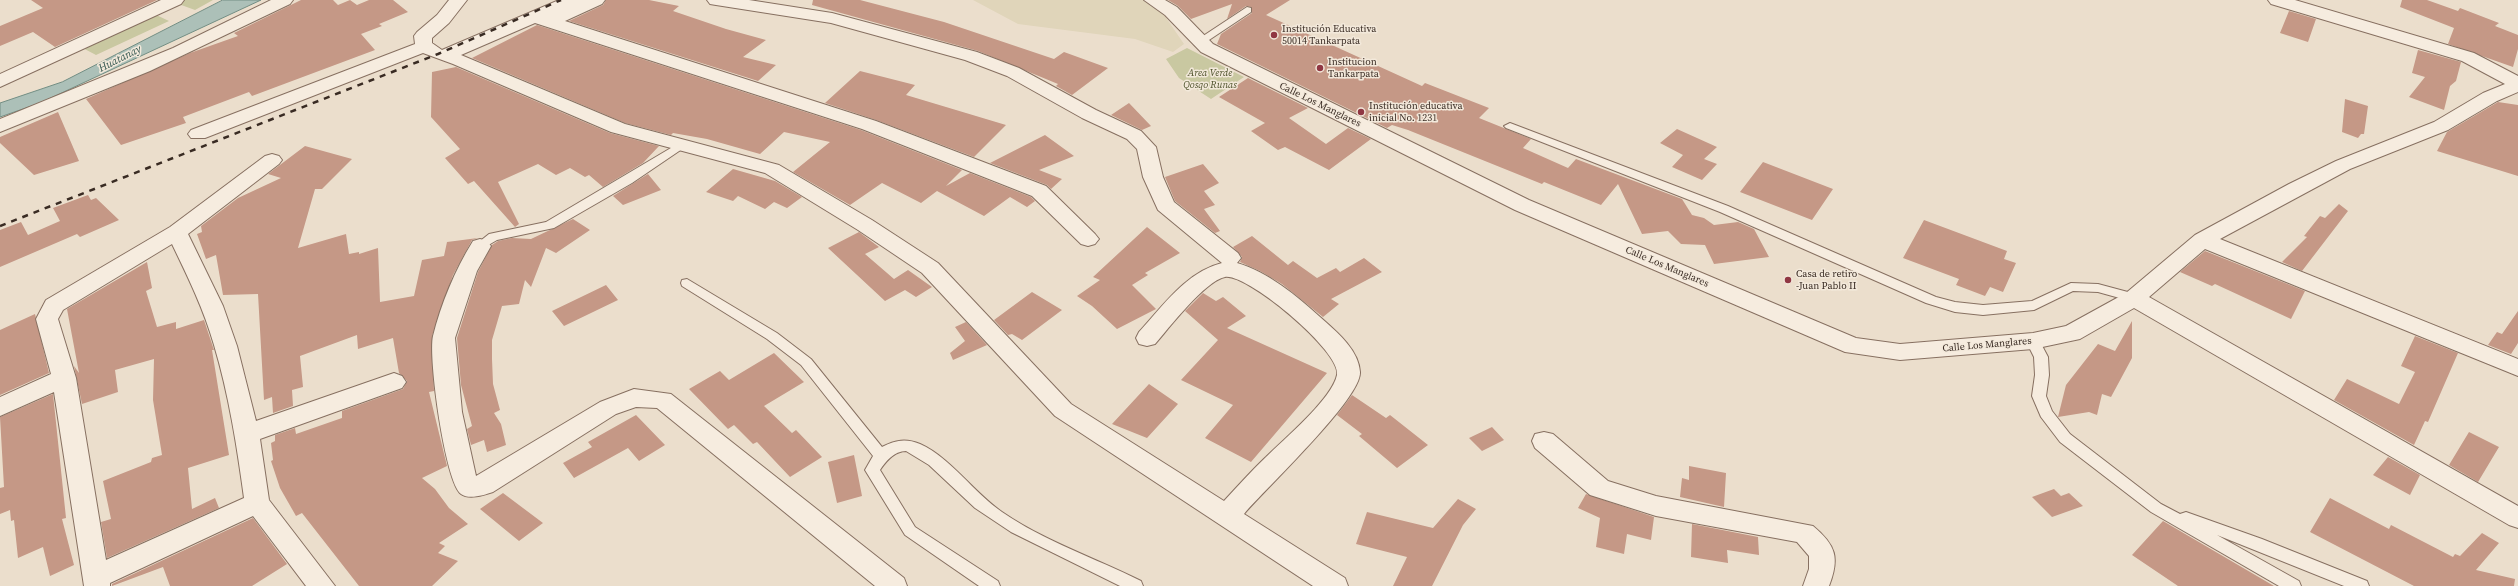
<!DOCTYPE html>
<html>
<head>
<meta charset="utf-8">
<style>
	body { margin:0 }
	canvas { display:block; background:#ebdecc }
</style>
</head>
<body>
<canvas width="2518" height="586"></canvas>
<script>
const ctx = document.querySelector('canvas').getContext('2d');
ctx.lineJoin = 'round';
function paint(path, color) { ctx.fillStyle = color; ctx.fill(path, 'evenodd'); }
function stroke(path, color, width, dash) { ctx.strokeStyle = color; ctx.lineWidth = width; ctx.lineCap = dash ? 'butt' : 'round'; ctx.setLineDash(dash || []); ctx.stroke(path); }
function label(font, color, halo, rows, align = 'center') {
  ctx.font = font + ' "Source Serif 4",serif'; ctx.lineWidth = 3; ctx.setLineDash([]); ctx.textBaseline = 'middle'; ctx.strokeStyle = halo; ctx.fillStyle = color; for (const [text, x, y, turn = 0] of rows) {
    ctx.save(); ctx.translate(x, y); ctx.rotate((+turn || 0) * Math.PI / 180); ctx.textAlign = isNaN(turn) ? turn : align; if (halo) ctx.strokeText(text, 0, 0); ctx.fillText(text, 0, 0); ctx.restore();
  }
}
paint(new Path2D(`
	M973 0H1149L1158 6 1184 44 1173 52 1135 39 1018 24Z`), '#e0d5ba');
paint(new Path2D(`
	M178 0H213L195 10 173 2Z
	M150 12 169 21 96 55 77 45Z
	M1187 48 1244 77 1211 99 1179 78 1166 59Z`), '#c9c8a1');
const water = new Path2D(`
	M223 0H261L40 103 0 117V103L62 82Z`);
paint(water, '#acc0b8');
stroke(water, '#738e84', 1);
paint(new Path2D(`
	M31 0H157L55 47 33 32 0 46V26L43 8Z
	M301 0H333L338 5 350 0 357 5 369 0H393L408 12 379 24 382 26 361 34 375 50 252 96 249 92 183 117 186 123 121 145 86 99 190 53 238 36 234 33Z
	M606 0H649L679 6 673 11 726 29 766 40 743 57 776 65 758 81 569 21 603 5Z
	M813 0H860L944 22 1054 59 1064 52 1108 68 1072 95 1056 86 1058 84 978 51 812 5Z
	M1168 0H1290L1266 15 1422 86 1425 83 1489 108 1479 118 1531 139 1523 148 1568 168 1576 159 1682 199 1692 215 1704 218 1714 225 1738 222 1754 229 1769 257 1714 264 1705 245 1681 244 1668 231 1642 234 1618 184 1601 205 1544 182 1542 184 1408 130 1392 125 1387 128 1217 44 1221 34 1252 13 1251 7 1246 6 1227 19 1232 4 1191 19 1178 6Z
	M2402 0H2427L2458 11 2460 8 2499 23 2495 26 2518 35V49L2513 67 2448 44 2454 28 2400 7Z
	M2289 11 2316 19 2308 42 2280 33Z
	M537 25 861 130 962 170 946 186 970 173 1031 197 1035 201 1027 207 1010 197 984 216 937 191 921 203 882 183 850 205 793 172 830 142 784 132 760 154 707 139 673 133 671 135 625 123 472 58Z
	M2418 50 2461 62 2456 81 2450 86 2444 110 2409 97 2425 77 2412 73Z
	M456 67 610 133 659 146 643 163 603 187 589 175 585 177 570 168 556 175 538 164 498 182 519 224 515 227 474 181 468 184 445 158 460 149 431 117 432 72Z
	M860 71 915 85 906 95 1006 125 974 157 876 120 825 103Z
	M1248 78 1308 108 1289 118 1326 144 1348 128 1371 139 1329 170 1285 147 1278 150 1251 131 1265 123 1219 97Z
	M2345 99 2368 106 2364 134H2361L2358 138 2342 132Z
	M2498 102 2518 105V176L2437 151 2447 132Z
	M1129 103 1151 126 1142 130 1111 115Z
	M58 112 79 161 34 175 0 143V137Z
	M1677 129 1717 147 1704 159 1717 164 1702 180 1672 167 1683 155 1660 143Z
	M1045 135 1074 156 1039 170 1062 179 1051 189 1047 185 990 163Z
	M305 146 352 159 322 189H315L298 248 346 234 349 254 359 252V254L378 248 380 302 414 296 422 260 444 256 447 242 478 238 472 240 453 275 432 336 434 391 429 392 447 466 422 478 435 489 449 508 468 524 439 543 445 546 438 553 458 561 432 586H359L302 513 296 516 280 488 271 461 273 460 271 443 275 441V435L295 428 296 434 342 418V411L403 389 407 381 399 373 393 338 358 349 357 335 300 356 303 387 292 390 293 406 273 413 272 397 264 400 258 294 223 295 216 255 206 259 197 234 202 232 201 226 238 198 281 178 268 174Z
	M1763 162 1833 189 1812 220 1740 192Z
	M1203 164 1219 183 1204 191 1215 205 1204 209 1220 231 1215 233 1175 201 1165 177Z
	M733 169 775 181 802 197 787 208 774 202 765 209 738 196 733 201 706 192Z
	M648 174 661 190 623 205 613 196Z
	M88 195 91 200 96 198 119 220 80 237 77 234 0 267V230L21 222 28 235 60 221 53 208Z
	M2339 204 2348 211 2302 271 2282 262 2307 237 2304 236 2320 216 2325 218Z
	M573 219 590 230 556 253 546 248 531 287 525 280 519 304 502 306 492 340V359L493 384 500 410 494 413 501 424 506 445 487 452 484 440 471 445 467 429 472 426 461 385 457 338 478 272 492 245 498 241 512 238 531 239Z
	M1924 220 2007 251 2004 259 2016 263 2003 292 1990 287 1985 296 1956 285 1959 279 1903 258Z
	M1147 227 1180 253 1145 273 1148 275 1132 285 1156 309 1117 329 1092 306 1077 296 1100 280 1093 277Z
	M859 232 879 247 865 254 894 279 908 270 932 287 916 297 905 290 885 301 828 248Z
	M1252 236 1288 265 1293 261 1317 278 1336 268 1340 272 1364 258 1382 272 1331 299 1339 304 1323 317 1282 284 1260 271 1240 262 1242 257 1233 247Z
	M2205 251 2305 291 2291 319 2215 284 2212 286 2180 272Z
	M147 262 152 288 146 291 157 327 176 322V329L204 320 214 350H212L229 455 188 468 192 509 215 498 219 508 107 558 101 522 111 519 103 481 151 462 152 458 162 455 153 400 154 359 115 370 118 392 82 404 74 366 79 373 67 309Z
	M606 285 618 300 564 326 552 311Z
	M1032 292 1062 310 1022 340 1012 334 1008 335 994 320Z
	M1203 293 1216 301 1223 297 1246 316 1227 328 1327 373 1251 462 1205 438 1233 405 1181 380 1218 340 1185 311Z
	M2518 311V343L2511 354 2488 345 2497 332 2502 334Z
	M35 314 49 373 0 395V330Z
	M2132 321V358L2111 397 2102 394 2097 415 2089 412 2058 417 2066 385 2098 344 2115 351Z
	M966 322 987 345 953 360 950 353 965 341 955 327Z
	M2415 336 2458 353 2428 422 2425 421 2414 445 2334 400 2347 379 2399 404 2415 372 2401 366Z
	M774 353 804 382 764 406 792 433 796 430 822 457 790 477 757 442 753 444 734 425 728 429 689 389 720 371 729 380Z
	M1149 384 1178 404 1147 438 1112 424Z
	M53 394 66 518 62 519 74 565 50 576 43 547 18 558 14 520 11 521 10 510 0 514V488L4 487 0 417Z
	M1352 395 1386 418 1390 415 1428 445 1397 468 1359 436 1362 434 1337 415Z
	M636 415 665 445 639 461 628 448 574 478 563 463 592 447 588 442Z
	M1492 427 1504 440 1482 451 1469 438Z
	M2469 432 2499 447 2478 482 2449 465Z
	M854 455 862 496 837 503 828 462Z
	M2388 457 2420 475 2410 495 2373 475Z
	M1689 466 1726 473 1724 507 1680 497 1682 478 1689 480Z
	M2054 489 2061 496 2069 493 2083 506 2052 517 2032 497Z
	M503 493 543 523 519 541 480 509Z
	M1586 494 1654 517 1651 540 1627 534 1624 554 1596 547 1600 518 1578 508Z
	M2330 498 2389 529 2391 525 2453 557 2455 554 2460 556 2482 533 2499 543 2476 570 2515 579 2514 586H2414L2310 532Z
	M1458 499 1476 509 1463 525 1432 586H1393L1407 557 1356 544 1367 512 1433 528Z
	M253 518 287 564 252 586H170L163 567 112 586V584Z
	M2163 521 2274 586H2178L2132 555Z
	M1692 524 1758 537 1759 555 1727 550 1728 563 1691 557Z`), '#c59886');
const lane = new Path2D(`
	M1247 7 1251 8V12L1203 44 1199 45 1194 42Z
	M1510 123 1728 206 1936 297 1955 302 1983 305 2032 301 2071 283 2098 284 2139 295 2141 298 2134 302 2098 292 2073 291 2034 310 1983 315 1955 312 1926 303 1720 212 1506 128 1504 126Z
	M681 142 687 145 685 147 632 183 554 228 497 240 480 250 474 246 489 234 546 222Z
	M687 279 777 333 811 359 882 447C895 440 906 438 920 444 951 458 973 492 1002 512 1044 541 1095 558 1141 581L1143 586H1120L1011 532 975 508 929 465 906 451C894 451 886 461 880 470L915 527 998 581 1000 586H979L905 535 865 470 873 456 801 365 767 339 682 286 681 283 682 280Z
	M2033 336 2038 338 2048 357 2049 375 2046 396 2052 411 2070 434 2161 504 2180 514 2186 512 2262 539 2367 581 2369 586H2344L2217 535 2299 581 2301 586H2279L2151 512 2060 442 2041 417 2032 396 2035 375 2034 357 2026 341Z`);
const street = new Path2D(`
	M161 0H184L181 4 0 87V74Z
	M271 0H293L290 4 150 71 0 132V119L173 48Z
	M449 0H467L449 23 432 38V43L442 50 559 0H605L602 4 565 21 876 121 1046 186 1095 234 1099 239 1095 244 1088 246 1081 244 1032 196 862 129 535 23 461 55 625 124 779 165 872 220 938 263 1071 404 1224 501C1238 486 1251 471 1266 457 1284 439 1332 399 1337 375 1342 352 1247 273 1225 277 1205 281 1169 328 1155 344L1147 346 1139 344 1136 338 1139 332C1163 306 1186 272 1222 263L1158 210 1143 177 1137 149 1127 139 1082 118 1007 76 965 60 831 23 716 5 710 4 707 0H749L832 13 977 52 1019 68 1096 110 1141 131 1156 147 1163 177 1174 202 1238 253 1241 258 1237 263C1268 272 1297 296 1320 317 1336 331 1359 350 1360 372 1362 398 1265 489 1244 514L1345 578 1348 586H1313L1055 416 922 273 858 230 765 173 611 132 453 64 423 53 205 138H191L188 134 191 130 415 44 414 36 417 32 437 15Z
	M1144 0H1165L1177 7 1213 44 1529 200 1856 338 1900 344 2033 333 2066 326 2126 293 2195 235 2289 184 2336 161 2434 122 2483 93 2505 84 2462 61 2271 4 2268 0H2295L2474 53 2518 76V92L2497 101 2448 130 2350 169 2220 239 2518 359V376L2205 249 2149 297 2518 506V528L2509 525 2134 308 2080 339 2033 349 1900 360 1845 352 1515 210 1201 52 1165 15Z
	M272 154 279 156 282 160 279 164 188 234 223 306 237 346 256 421 394 373 402 376 406 382 402 388 260 439 269 500 335 586H306L253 516 110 583V586H84L54 392 0 416V397L51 374 36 319 46 300 170 227 265 156ZM172 244C188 277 204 310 214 345 229 395 237 447 244 498L106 560 76 378 58 319 63 310Z
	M480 239 487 241 491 246 477 271 455 338 462 412 476 476 600 402 634 389 671 394 904 578 907 586H875L657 408 636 407 616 414 493 492C484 495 469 500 461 494 445 482 428 357 433 336 441 304 455 270 473 241Z
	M1544 432 1553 434 1608 481 1656 496 1813 526C1836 545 1840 558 1829 586H1803L1809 569V556L1797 542 1656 516 1590 495 1535 448 1532 441 1535 434Z`);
stroke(lane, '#877061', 2);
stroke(street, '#877061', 2);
paint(lane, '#f6ecdf');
paint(street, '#f6ecdf');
stroke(new Path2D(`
	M0 226 438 54 561 0`), '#392b23', 2.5, [6, 6]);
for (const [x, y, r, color] of [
	[1274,35,4,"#903743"],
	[1320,68,4,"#903743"],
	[1361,112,4,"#903743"],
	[1788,280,4,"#903743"]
]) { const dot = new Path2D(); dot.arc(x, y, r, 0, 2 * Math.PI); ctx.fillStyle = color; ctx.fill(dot); stroke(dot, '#f3e9db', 1.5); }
label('10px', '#392b23', '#f3e9db', [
	["Institución Educativa",1282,29],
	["50014 Tankarpata",1282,41],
	["Institucion",1328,62],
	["Tankarpata",1328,74],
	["Institución educativa",1369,106],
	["inicial No. 1231",1369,118],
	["Casa de retiro",1796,274],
	["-Juan Pablo II",1796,286]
], 'left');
label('italic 10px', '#4f532c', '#f3e9db', [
	["Area Verde",1210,73],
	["Qosqo Runas",1210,85]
]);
label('10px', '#392b23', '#f3e9db', [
	["Calle Los Manglares",1320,105,26],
	["Calle Los Manglares",1667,267,23],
	["Calle Los Manglares",1987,345,-5]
]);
label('italic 11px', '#345750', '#f3e9db', [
	["Huatanay",120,59,-27]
]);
</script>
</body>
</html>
